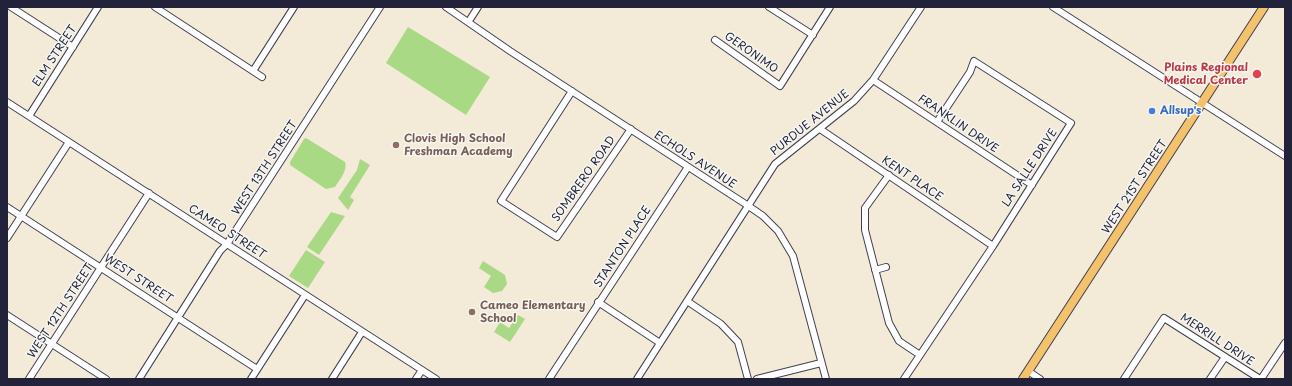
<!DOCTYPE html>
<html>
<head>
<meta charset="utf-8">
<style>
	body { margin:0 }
	#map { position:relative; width:1292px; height:386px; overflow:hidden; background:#f3ead8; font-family:"Playpen Sans",sans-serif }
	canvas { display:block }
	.frame { position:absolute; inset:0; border:8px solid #22223b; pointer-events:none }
</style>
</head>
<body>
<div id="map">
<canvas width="1292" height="386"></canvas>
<div class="frame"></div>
</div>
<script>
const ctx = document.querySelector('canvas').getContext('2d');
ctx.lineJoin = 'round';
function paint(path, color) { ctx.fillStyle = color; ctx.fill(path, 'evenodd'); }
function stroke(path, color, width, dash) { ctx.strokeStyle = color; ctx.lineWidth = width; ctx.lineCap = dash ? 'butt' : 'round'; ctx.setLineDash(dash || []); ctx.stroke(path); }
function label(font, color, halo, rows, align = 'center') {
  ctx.font = font + ' "Playpen Sans",sans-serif'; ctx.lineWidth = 3; ctx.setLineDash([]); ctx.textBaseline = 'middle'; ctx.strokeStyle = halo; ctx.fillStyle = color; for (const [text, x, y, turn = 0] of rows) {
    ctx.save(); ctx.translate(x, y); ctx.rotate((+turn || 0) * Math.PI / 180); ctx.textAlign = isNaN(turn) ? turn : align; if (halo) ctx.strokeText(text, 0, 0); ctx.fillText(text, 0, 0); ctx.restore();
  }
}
paint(new Path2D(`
	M408 27 490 77 466 115 386 63Z
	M306 138 345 162C348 171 339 180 335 187L326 189 290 165V162L304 139Z
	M360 159 370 165 350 197 354 200 348 210 338 198 357 170Z
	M331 212 345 216 319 255 307 247Z
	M306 250 325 262 308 288 289 276Z
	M483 261 505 275 507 284 502 291 493 293 484 287 491 276 479 268Z
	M518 315 525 319 510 342 494 332 500 322 509 328Z`), '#aad986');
const minor = new Path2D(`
	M11 7 73 47
	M155 7 262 77
	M446 7 510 51 747 205 763 216 778 231 793 256 826 379
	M769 7 813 35
	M1053 7 1285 156
	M469 21 478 7
	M715 40 780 86 830 7
	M253 71 294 7
	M873 80 1032 185
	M572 91 501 201 557 237 631 129
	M7 102 436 379
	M29 116 98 7
	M820 129 993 246
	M889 175 865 208V230L889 323 899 341 920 355
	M7 207 257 369
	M7 238 69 142
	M875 270 886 267
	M687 301 721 324 738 342 748 379
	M598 302 660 343
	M7 315 106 379
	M1028 371 1040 379
	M29 379 149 193
	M139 379 220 251 227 244 380 7
	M251 379 305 295
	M332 379 362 332
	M416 379 422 370
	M549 379 688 167
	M637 379 775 164 854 101 873 80 921 7
	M757 379 821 363
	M904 379 993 246 1071 123 974 61 970 72 937 122
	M1124 379 1164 318 1260 379
	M1210 379 1225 357
	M1261 379 1285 343`);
const major = new Path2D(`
	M1023 379 1264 7`);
stroke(minor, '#414053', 8);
stroke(major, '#414053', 10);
stroke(minor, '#fff', 6);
stroke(major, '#f3c26a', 8);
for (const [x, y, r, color] of [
	[1257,74,5,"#e0444e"],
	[1152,111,4,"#3f7fe0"],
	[396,145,4,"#8d6e63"],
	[472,312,4,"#8d6e63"]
]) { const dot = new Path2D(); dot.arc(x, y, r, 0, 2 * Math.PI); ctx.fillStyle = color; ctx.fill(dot); stroke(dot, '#f6f6f2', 1.5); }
label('11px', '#22223b', '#f6f6f2', [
	["GERONIMO",751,53,35],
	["ELM STREET",55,56,-57],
	["PURDUE AVENUE",810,123,-39],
	["FRANKLIN DRIVE",958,124,34],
	["ECHOLS AVENUE",695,160,33],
	["WEST 13TH STREET",265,168,-57],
	["LA SALLE DRIVE",1030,168,-57],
	["SOMBRERO ROAD",584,179,-55],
	["KENT PLACE",912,179,34],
	["WEST 21ST STREET",1135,187,-57],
	["CAMEO STREET",227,232,33],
	["STANTON PLACE",623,247,-57],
	["WEST STREET",138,279,33],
	["WEST 12TH STREET",61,311,-57],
	["MERRILL DRIVE",1217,340,33]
]);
label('bold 11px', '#be3a42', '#f6f6f2', [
	["Plains Regional",1248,68],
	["Medical Center",1248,81]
], 'right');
label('bold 11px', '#366cbe', '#f6f6f2', [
	["Allsup's",1160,111]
], 'left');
label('bold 11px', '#785e54', '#f6f6f2', [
	["Clovis High School",404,139],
	["Freshman Academy",404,152],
	["Cameo Elementary",480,306],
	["School",480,319]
], 'left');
</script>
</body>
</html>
